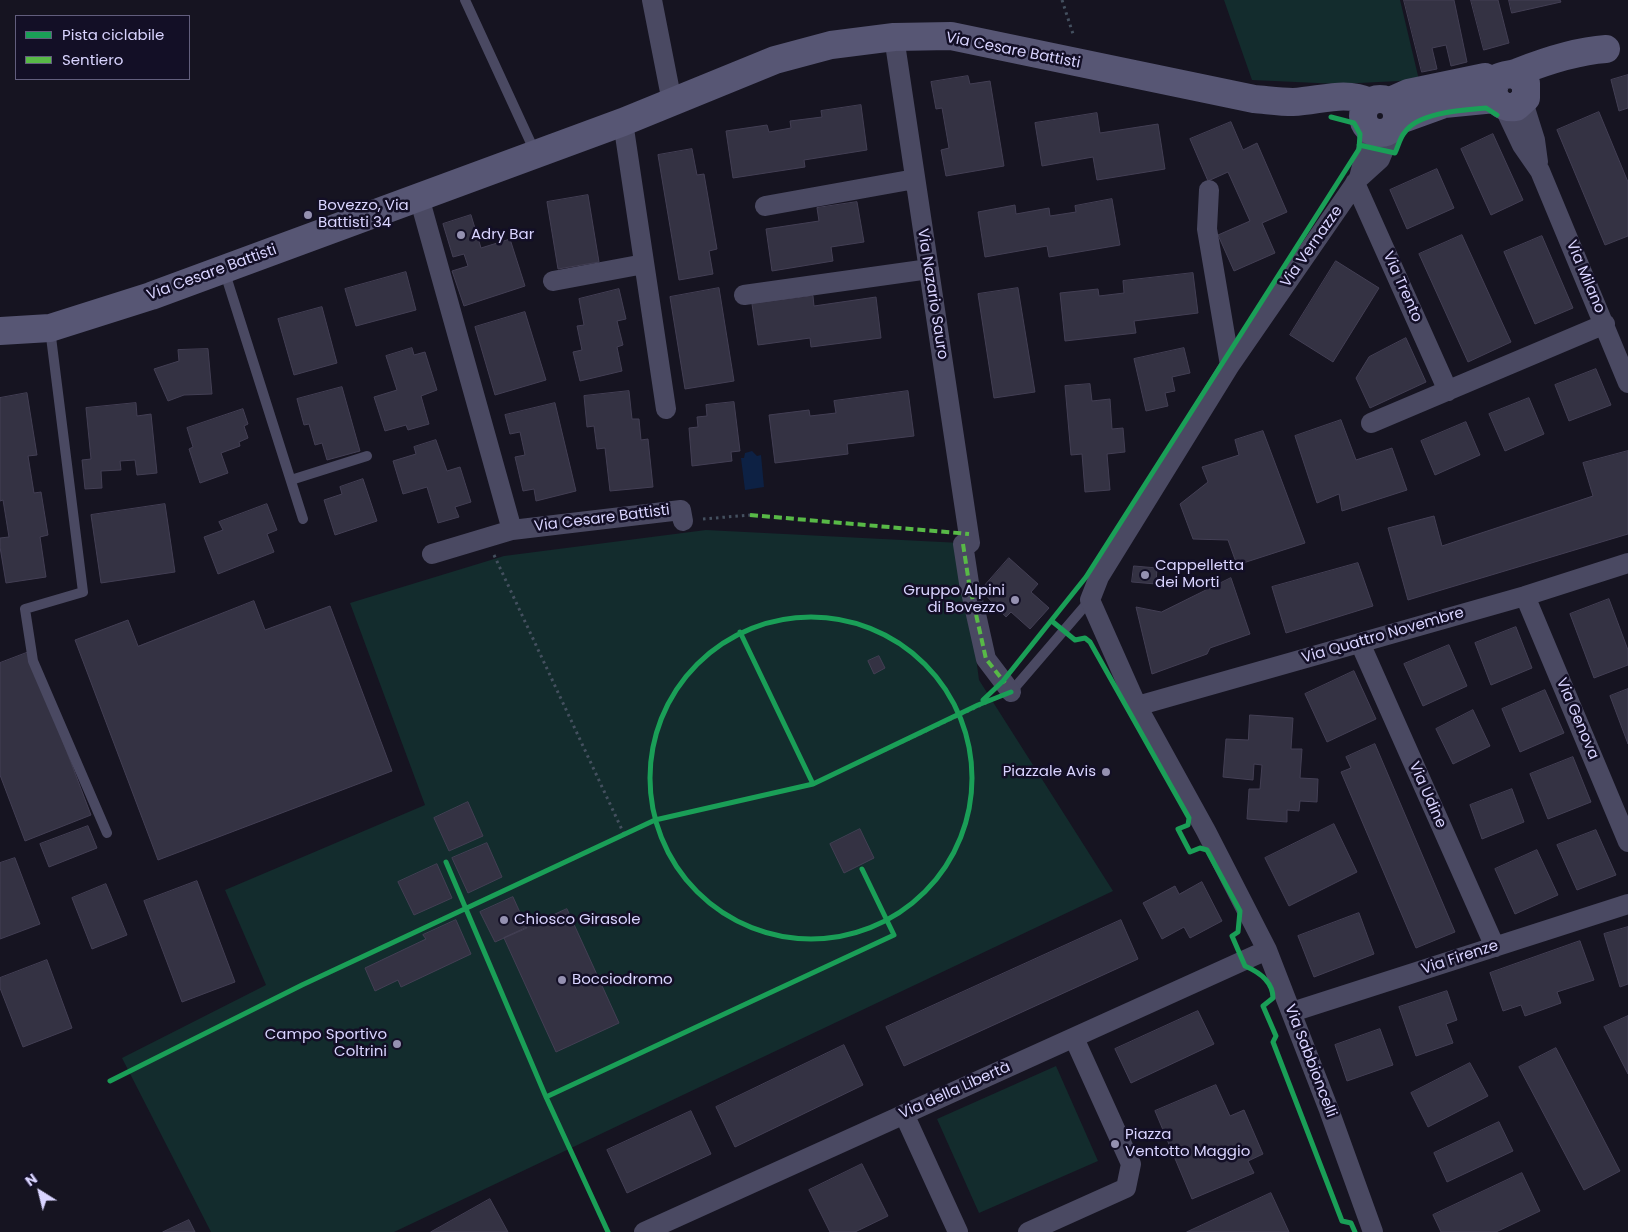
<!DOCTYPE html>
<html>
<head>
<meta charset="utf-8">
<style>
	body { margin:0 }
	#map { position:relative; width:1628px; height:1232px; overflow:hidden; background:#161421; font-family:Poppins,sans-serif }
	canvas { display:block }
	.legend { position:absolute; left:15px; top:15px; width:175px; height:65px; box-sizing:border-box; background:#130f26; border:1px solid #625e7d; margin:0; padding:6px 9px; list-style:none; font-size:15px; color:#d9d4ff }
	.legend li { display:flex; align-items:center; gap:10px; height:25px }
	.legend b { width:25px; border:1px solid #625e7d }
	.north { position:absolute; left:15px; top:1167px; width:50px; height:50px; -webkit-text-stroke:4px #130f26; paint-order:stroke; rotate:324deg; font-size:14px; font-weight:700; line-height:20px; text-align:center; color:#d9d4ff }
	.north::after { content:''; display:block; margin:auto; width:18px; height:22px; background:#d9d4ff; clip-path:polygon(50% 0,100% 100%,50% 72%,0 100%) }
</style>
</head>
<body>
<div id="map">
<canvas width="1628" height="1232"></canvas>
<ul class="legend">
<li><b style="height:6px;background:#1a9f57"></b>Pista ciclabile</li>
<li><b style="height:6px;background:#58b947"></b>Sentiero</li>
</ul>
<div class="north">N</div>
</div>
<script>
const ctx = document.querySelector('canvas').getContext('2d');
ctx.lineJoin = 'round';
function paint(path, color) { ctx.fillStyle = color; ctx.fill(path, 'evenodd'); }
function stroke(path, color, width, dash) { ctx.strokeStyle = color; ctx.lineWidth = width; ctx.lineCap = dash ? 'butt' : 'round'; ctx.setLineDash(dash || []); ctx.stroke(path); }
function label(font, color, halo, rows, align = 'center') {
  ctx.font = font + ' Poppins,sans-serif'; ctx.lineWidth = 5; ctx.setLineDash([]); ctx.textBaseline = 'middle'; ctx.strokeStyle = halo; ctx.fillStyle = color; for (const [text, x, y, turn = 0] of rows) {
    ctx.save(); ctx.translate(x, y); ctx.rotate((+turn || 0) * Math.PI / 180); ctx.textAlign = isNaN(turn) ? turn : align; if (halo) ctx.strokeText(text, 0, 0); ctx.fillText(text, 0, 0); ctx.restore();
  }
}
paint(new Path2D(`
	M1224 0H1400L1419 80 1339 84 1252 80Z
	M706 530 961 543 979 680 1113 891 394 1232H211L122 1058 266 985 225 890 425 805 350 603 504 556Z
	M1056 1066 1098 1161 979 1213 937 1119Z`), '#132c2d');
paint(new Path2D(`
	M752 451 757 456 761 455 764 487 745 490 741 458H744L745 453Z`), '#0d2144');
const building = new Path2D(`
	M1404 0H1454L1467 62 1451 66 1446 45 1432 48 1437 69 1422 72Z
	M1471 0H1498L1509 43 1484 50Z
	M1509 0H1560L1561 2 1512 13Z
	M1628 75V108L1619 111 1611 80Z
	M968 76 970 84 990 81 1004 166 946 176 941 150 949 148 942 108 936 109 931 82Z
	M861 105 867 150 804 160 805 167 733 178 726 131 767 125 769 132 791 128 790 121 822 117 821 111Z
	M1599 112 1628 182V236L1605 245 1557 130Z
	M1097 113 1100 133 1158 124 1165 169 1097 180 1093 157 1042 166 1035 123Z
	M1231 122 1243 150 1257 143 1287 212 1262 223 1275 253 1234 271 1218 235 1250 221 1228 172 1208 181 1190 139Z
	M1493 134 1523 200 1491 215 1461 149Z
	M692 149 697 175 704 174 717 249 709 251 713 274 679 280 658 155Z
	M1437 169 1454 208 1407 229 1390 190Z
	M588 195 599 262 558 269 547 202Z
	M1112 199 1120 245 1049 257 1047 246 985 257 978 212 1015 205 1016 214 1049 208 1050 216 1076 212 1075 206Z
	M857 202 864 242 831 247 833 261 772 271 766 229 819 221 817 208Z
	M471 215 481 248 510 239 525 286 464 306 452 271 468 266 464 254 453 257 443 224Z
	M1462 235 1511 342 1468 362 1419 254Z
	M1542 236 1573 308 1535 324 1504 252Z
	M1336 261 1379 288 1333 362 1290 335Z
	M406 272 416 310 356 326 345 289Z
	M1193 273 1198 313 1134 321 1136 333 1065 341 1060 293 1098 289 1099 296 1124 293 1123 281Z
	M719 288 734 381 685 389 670 297Z
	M1018 288 1035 392 994 398 978 294Z
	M619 289 626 319 617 321 623 345 617 347 622 371 580 381 573 352 582 350 577 326 584 325 579 299Z
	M813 296 814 306 876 297 881 338 811 347 810 338 758 345 752 304Z
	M322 307 337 363 294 375 278 319Z
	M525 312 546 380 495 395 475 327Z
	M1406 338 1426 382 1370 408 1356 378 1369 357Z
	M412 348 414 355 425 352 437 390 421 396 429 424 408 430 406 425 385 431 374 397 397 390 386 356Z
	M1184 348 1190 373 1172 377 1175 391 1165 393 1168 406 1146 411 1134 359Z
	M208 349 212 394 184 395 168 401 154 369 179 361 178 350Z
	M1596 369 1611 405 1569 421 1555 385Z
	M1090 384 1092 401 1110 399 1112 429 1123 428 1125 452 1107 454 1110 490 1085 492 1082 454 1071 455 1065 386Z
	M342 387 360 451 327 460 322 443 315 445 309 424 304 425 297 399Z
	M629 391 632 419H639L641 440 648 439 653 487 610 491 605 448 597 449 594 426 587 427 584 396Z
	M908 391 914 436 847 444 848 454 775 463 769 415 809 410 810 416 836 413 834 401Z
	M27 393 37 455 28 456 34 493 41 492 48 535 40 537 46 577 6 583 0 547V538L9 537 3 500 0 501V398Z
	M1529 398 1544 434 1505 451 1489 414Z
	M734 402 740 451 731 452 732 461 692 466 689 428 698 427 697 417 707 416 706 405Z
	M136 403 137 416 151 414 157 473 137 475 135 460 120 461 121 470 101 471 102 488 85 489 82 460 91 459 86 408Z
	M555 403 576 491 536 501 534 489 523 491 515 457 525 455 520 432 510 434 505 415Z
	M243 409 248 424 244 426 248 438 239 442 240 446 221 453 228 473 200 483 189 449 193 447 187 428Z
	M1341 420 1356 460 1392 448 1407 490 1342 511 1339 494 1317 503 1295 436Z
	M1466 422 1480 455 1435 475 1421 441Z
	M1263 431 1305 543 1237 565 1228 540 1193 539 1180 504 1208 482 1202 467 1239 455 1235 440Z
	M436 440 447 471 460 467 471 502 455 507 459 517 438 523 427 487 403 494 393 461 416 454 414 447Z
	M1628 451V534L1408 600 1388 528 1434 516 1442 546 1593 496 1583 463Z
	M363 479 377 521 335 535 324 500 342 494 340 487Z
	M165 504 175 572 101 583 91 515Z
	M267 504 277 530 267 534 274 552 218 574 204 537 223 530 219 522Z
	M1009 558 1038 584 1031 592 1049 608 1030 629 1011 612 1006 617 981 590Z
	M1358 563 1373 606 1286 633 1272 587Z
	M1134 566 1157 568 1156 584 1132 582Z
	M1231 578 1250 634 1210 648 1207 654 1152 674 1136 607 1161 612Z
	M1609 599 1628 650V665L1594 678 1570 614Z
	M254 601 265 630 330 606 392 771 158 860 75 640 128 620 138 646Z
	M1516 627 1532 668 1491 685 1475 643Z
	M1449 645 1467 686 1423 706 1404 664Z
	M29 652 91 815 25 841 0 775V663Z
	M879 656 885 668 874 674 868 661Z
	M1354 671 1376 719 1327 742 1305 694Z
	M1628 689V744L1610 696Z
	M1545 690 1564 733 1520 752 1502 709Z
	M1473 710 1490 746 1453 764 1436 729Z
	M1250 715 1293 718 1291 749H1302L1300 778 1318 779 1317 802 1300 801 1299 811 1287 810V822L1247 819 1249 789H1260L1262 765 1254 764 1253 780 1223 777 1226 739 1248 740Z
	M1375 744 1455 932 1416 948 1341 772 1351 768 1346 757Z
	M1573 757 1591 802 1548 819 1530 774Z
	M1512 789 1524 822 1482 839 1470 805Z
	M468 802 483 836 449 851 434 818Z
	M1334 824 1357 872 1289 906 1265 858Z
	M88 826 97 848 49 867 40 844Z
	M860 829 874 858 844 873 830 844Z
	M1596 830 1616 875 1577 890 1557 845Z
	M487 843 502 877 468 893 452 858Z
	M1537 850 1558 895 1515 914 1495 869Z
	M15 858 40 924 0 939V863Z
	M437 864 452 898 414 915 398 882Z
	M197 881 235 982 182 1002 144 901Z
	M1202 882 1222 921 1190 938 1184 927 1162 939 1143 903 1175 886 1179 894Z
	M106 884 127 935 92 949 72 898Z
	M513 897 527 928 495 942 480 912Z
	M567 909 619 1023 556 1052 504 938Z
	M1359 913 1374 954 1314 977 1298 936Z
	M456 920 471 954 401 987 398 980 375 991 365 968 426 939 423 935Z
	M1121 920 1138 959 904 1066 886 1027Z
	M1628 927V984L1620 987 1604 934Z
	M1580 941 1594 980 1557 992 1561 1003 1525 1016 1521 1005 1503 1011 1490 973Z
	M47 960 72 1028 23 1047 0 988V978Z
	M1447 991 1457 1020 1446 1024 1453 1043 1416 1056 1399 1007Z
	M1198 1011 1214 1044 1131 1083 1115 1049Z
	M1628 1016V1074L1604 1027Z
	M1380 1029 1393 1065 1347 1081 1335 1045Z
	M844 1045 863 1085 735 1147 716 1107Z
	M1556 1048 1620 1171 1584 1190 1519 1067Z
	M1470 1063 1488 1096 1428 1127 1411 1093Z
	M1216 1085 1230 1116 1244 1110 1263 1154 1248 1161 1254 1173 1192 1199 1155 1111Z
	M691 1111 711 1154 627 1193 607 1150Z
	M1499 1122 1513 1151 1447 1182 1434 1153Z
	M862 1164 888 1216 855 1232H830L809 1190Z
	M1522 1173 1540 1211 1496 1232H1441L1433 1215Z
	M1271 1193 1289 1232H1187Z
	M490 1199 508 1232H431Z
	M189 1220 195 1232H163Z`);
paint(building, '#343243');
stroke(building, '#433f54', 1);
stroke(new Path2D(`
	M1062 0 1074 37
	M703 519 750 515
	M494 555 624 834
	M650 778a161 161 0 1 1 322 0a161 161 0 1 1-322 0Z
	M740 632 813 784
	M446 862 546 1097 608 1232
	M110 1081 302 985 655 820 813 784 992 700
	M546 1097 894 935 862 869`), '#44505f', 3, [2.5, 4]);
stroke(new Path2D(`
	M465 0 535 152
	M224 270 303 519
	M50 329 83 592 25 609 33 661 107 833
	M291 480 367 456
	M1012 693 1011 692 1090 600`), '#4a4962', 10);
stroke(new Path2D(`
	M652 0 672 102
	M894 37 970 543 963 544 969 583 986 659 1011 692
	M1523 102 1535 140 1538 162
	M1504 107 1522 145 1540 171 1628 383
	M623 122 666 409
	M1371 131 1359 178 1230 365 1099 577 1090 600 1137 706 1206 831 1267 950 1329 1110 1373 1232
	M1359 178 1380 159 1393 128
	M1355 183 1448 391
	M1209 190 1207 229 1230 365
	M419 197 512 530
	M765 206 915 179
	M553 281 644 264
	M744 295 929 269
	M1371 423 1605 324
	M432 554 512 530 681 510 683 521
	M1525 596 1628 842
	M1360 643 1495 947
	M1137 706 1525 596 1628 563
	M1292 1012 1628 904
	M904 1114 958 1232
	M644 1232 1267 950
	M1028 1232 1126 1188 1131 1164 1074 1038`), '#4a4962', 20);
stroke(new Path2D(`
	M1515 74 1526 83V98L1516 107C1497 110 1487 92 1499 77 1505 74 1511 75 1518 72 1546 61 1576 51 1606 49
	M1363 116a17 17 0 1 1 34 0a17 17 0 1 1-34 0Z
	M1390 101 1408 93 1485 77 1495 82
	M1397 121 1444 104 1495 99
	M0 331 50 328 151 296 623 122 775 60 831 45 894 37 951 36 1254 99C1267 100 1280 102 1293 102 1320 101 1344 90 1370 102`), '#575674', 28);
stroke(new Path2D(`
	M750 515 969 534
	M963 544 969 583 986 659 1005 683`), '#58b947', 4, [8, 4]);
stroke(new Path2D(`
	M1359 145 1395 153C1398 147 1400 137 1405 132 1419 112 1464 110 1486 108L1497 115
	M650 778a161 161 0 1 1 322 0a161 161 0 1 1-322 0Z
	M1053 622 1075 640 1085 638 1090 642 1189 818 1188 825 1178 829 1190 852 1200 848 1207 850 1240 911 1238 932 1232 936 1245 966C1259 972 1273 981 1273 998L1263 1006 1276 1036 1273 1042 1342 1221 1351 1223 1355 1232
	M740 632 813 784
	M983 700 1003 681 1086 577 1359 149 1360 134 1354 123 1331 117
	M446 862 546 1097 608 1232
	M110 1081 302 985 655 820 813 784 978 705 1011 692
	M546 1097 894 935 862 869`), '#1a9f57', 5);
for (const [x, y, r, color] of [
	[308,215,5,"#9591b1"],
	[461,235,5,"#9591b1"],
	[1145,575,5,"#9591b1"],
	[1015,600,5,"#9591b1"],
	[1106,772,5,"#9591b1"],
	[504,920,5,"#9591b1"],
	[562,980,5,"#9591b1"],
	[397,1044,5,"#9591b1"],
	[1115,1144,5,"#9591b1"]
]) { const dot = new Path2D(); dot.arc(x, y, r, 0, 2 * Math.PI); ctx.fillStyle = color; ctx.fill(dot); stroke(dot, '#130f26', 2); }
label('15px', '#d9d4ff', '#130f26', [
	["Via Cesare Battisti",1013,51,11],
	["Via Vernazze",1312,247,-55],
	["Via Cesare Battisti",212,273,-20],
	["Via Milano",1585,277,67],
	["Via Trento",1402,287,66],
	["Via Nazario Sauro",932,294,81],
	["Via Cesare Battisti",602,519,-7],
	["Via Quattro Novembre",1383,636,-16],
	["Via Genova",1577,719,67],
	["Via Udine",1427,795,66],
	["Via Firenze",1460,958,-18],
	["Via Sabbioncelli",1310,1061,69],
	["Via della Libertà",955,1091,-24]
]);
label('15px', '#d9d4ff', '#130f26', [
	["Bovezzo, Via",318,206],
	["Battisti 34",318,223],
	["Adry Bar",471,235],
	["Cappelletta",1155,566],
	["dei Morti",1155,583],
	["Gruppo Alpini",1005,591,"right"],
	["di Bovezzo",1005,608,"right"],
	["Piazzale Avis",1096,772,"right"],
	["Chiosco Girasole",514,920],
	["Bocciodromo",572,980],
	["Campo Sportivo",387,1035,"right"],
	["Coltrini",387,1052,"right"],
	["Piazza",1125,1135],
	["Ventotto Maggio",1125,1152]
], 'left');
</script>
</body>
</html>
